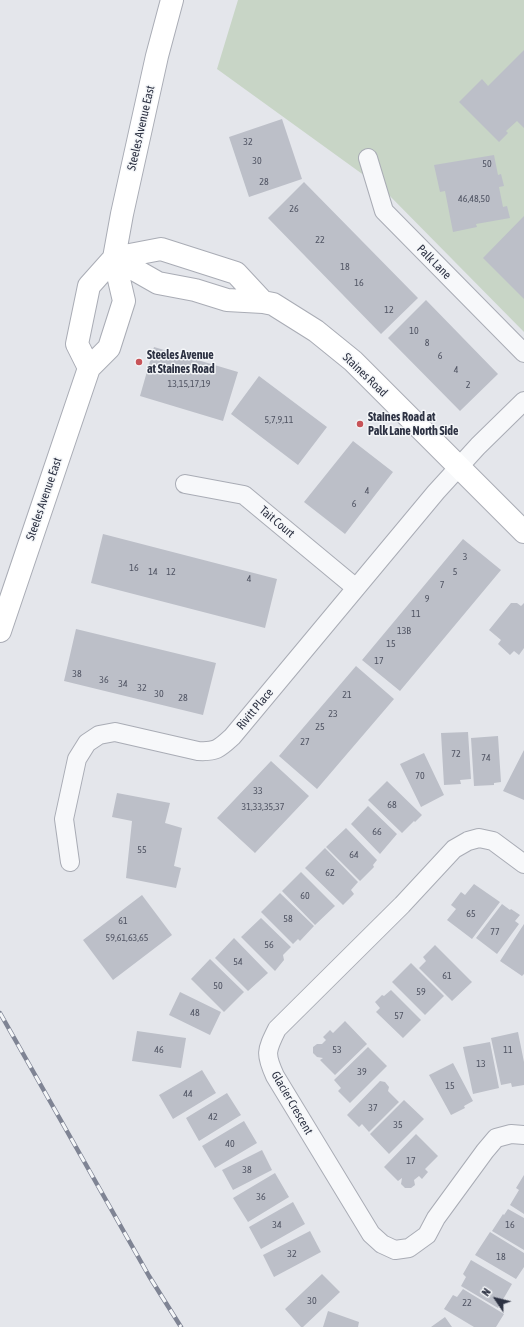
<!DOCTYPE html>
<html>
<head>
<meta charset="utf-8">
<style>
	body { margin:0 }
	#map { position:relative; width:524px; height:1327px; overflow:hidden; background:#e4e6eb; font-family:"Asap Condensed",sans-serif }
	canvas { display:block }
	.north { position:absolute; left:476px; top:1279px; width:40px; height:40px; -webkit-text-stroke:3px #f4f6f8; paint-order:stroke; rotate:305deg; font-size:11px; font-weight:700; line-height:16px; text-align:center; color:#2d3243 }
	.north::after { content:''; display:block; margin:auto; width:14px; height:18px; background:#2d3243; clip-path:polygon(50% 0,100% 100%,50% 72%,0 100%) }
</style>
</head>
<body>
<div id="map">
<canvas width="524" height="1327"></canvas>
<div class="north">N</div>
</div>
<script>
const ctx = document.querySelector('canvas').getContext('2d');
ctx.lineJoin = 'round';
function paint(path, color) { ctx.fillStyle = color; ctx.fill(path, 'evenodd'); }
function stroke(path, color, width, dash) { ctx.strokeStyle = color; ctx.lineWidth = width; ctx.lineCap = dash ? 'butt' : 'round'; ctx.setLineDash(dash || []); ctx.stroke(path); }
function label(font, color, halo, rows, align = 'center') {
  ctx.font = font + ' "Asap Condensed",sans-serif'; ctx.lineWidth = 3; ctx.setLineDash([]); ctx.textBaseline = 'middle'; ctx.strokeStyle = halo; ctx.fillStyle = color; for (const [text, x, y, turn = 0] of rows) {
    ctx.save(); ctx.translate(x, y); ctx.rotate((+turn || 0) * Math.PI / 180); ctx.textAlign = isNaN(turn) ? turn : align; if (halo) ctx.strokeText(text, 0, 0); ctx.fillText(text, 0, 0); ctx.restore();
  }
}
paint(new Path2D(`
	M238 0H524V332L383 189 217 69Z`), '#c8d5c6');
paint(new Path2D(`
	M524 50V128L517 121 506 131 508 133 499 142 459 102 482 79 488 86Z
	M282 119 302 179 249 197 229 137Z
	M494 155 498 175 501 174 504 186 499 187 503 207 507 206 510 218 476 224 477 227 453 232 445 191 440 192 434 165Z
	M304 182 418 298 381 334 268 218Z
	M524 216V299L483 258Z
	M426 300 498 374 460 411 388 338Z
	M154 347 238 372 223 421 140 396Z
	M259 376 327 427 298 465 231 414Z
	M353 441 393 472 345 534 304 502Z
	M103 534 277 579 265 628 91 583Z
	M463 539 501 570 400 691 362 660Z
	M511 603H517L521 606 524 603V648L519 655 514 651 510 655 498 644 501 640 489 630Z
	M76 629 216 663 203 715 64 681Z
	M356 666 394 699 317 789 279 756Z
	M468 732 471 779 460 780 461 784 444 785 441 733Z
	M498 736 501 782 494 783V785L474 786 471 738Z
	M524 750V800L503 791Z
	M424 753 444 795 421 807 400 764Z
	M271 761 309 796 255 853 217 818Z
	M387 781 422 815 415 822 414 821 402 833 368 800Z
	M117 793 170 803 165 823 182 828 174 866 181 868 176 888 126 878 132 821 112 817Z
	M368 806 397 834 380 854 351 824Z
	M346 828 377 860 373 865 374 867 360 881 326 847Z
	M325 848 358 882 351 890 354 894 343 905 305 868Z
	M301 872 335 906 315 925 282 891Z
	M474 884 500 902 472 939 447 920 456 909 451 905 461 892 465 895Z
	M280 893 314 926 300 941 298 939 293 944 261 912Z
	M142 895 172 935 113 980 83 940Z
	M502 904 510 910 511 909 520 915 515 921 519 924 497 954 476 938Z
	M261 918 291 947 283 955 284 960 275 971 241 937Z
	M524 924V974L522 976 500 961Z
	M234 938 268 973 248 991 215 958Z
	M435 945 472 982 452 1001 419 968 426 961 423 957Z
	M210 959 244 992 224 1012 191 979Z
	M411 963 444 996 425 1015 392 982Z
	M391 990 421 1020 403 1038 376 1012 380 1008 375 1002 382 995 384 996Z
	M180 992 221 1012 210 1035 169 1015Z
	M345 1021 367 1044 335 1075 320 1060 323 1058 317 1057 313 1053V1047L317 1044H322L326 1040 323 1037 330 1030 333 1033Z
	M137 1031 186 1038 181 1068 132 1061Z
	M518 1032 524 1062V1085L512 1087 511 1083 501 1085 491 1038Z
	M490 1042 499 1088 473 1094 463 1047Z
	M368 1047 387 1066 350 1103 338 1091 341 1088 334 1080Z
	M453 1063 473 1101 464 1106 465 1108 451 1115 429 1075Z
	M202 1070 216 1093 173 1119 159 1095Z
	M380 1081 385 1082 389 1087 388 1091 399 1102 369 1132 362 1124 359 1127 347 1115Z
	M227 1093 241 1115 199 1141 186 1118Z
	M404 1100 424 1119 389 1154 370 1134Z
	M244 1121 257 1143 215 1168 202 1146Z
	M416 1134 438 1156 425 1169 428 1172 422 1179 419 1176 414 1180 415 1185 411 1188H405L401 1184 402 1178 398 1181 384 1167Z
	M262 1150 272 1170 233 1190 222 1170Z
	M275 1173 289 1197 248 1222 233 1198Z
	M524 1175V1214L510 1205 519 1190 516 1188Z
	M293 1202 305 1224 261 1249 249 1227Z
	M508 1209 524 1218V1250L492 1231 503 1214 504 1215Z
	M310 1231 321 1252 274 1277 263 1255Z
	M490 1232 524 1253V1267L516 1279 475 1255Z
	M471 1260 512 1284 498 1308 461 1286 466 1277 463 1274Z
	M322 1274 340 1292 303 1327H301L285 1309Z
	M463 1289 504 1314 496 1327H474L444 1309 453 1295 457 1297Z
	M328 1311 359 1322 358 1327H323Z
	M445 1317 452 1327H431Z`), '#bcbfc8');
const street = new Path2D(`
	M368 158 384 211 524 353
	M185 484 244 495 356 588
	M70 862 64 819 77 759 87 743 99 735 115 732 198 751C216 752 219 749 232 737L436 492 478 446 524 401
	M524 864 493 841 479 838 468 841 454 849 402 905 277 1029C266 1051 265 1054 275 1076L371 1234 382 1244 395 1250 409 1248 427 1235 436 1218 485 1151 496 1138 511 1134 524 1135`);
const secondary = new Path2D(`
	M114 258 158 283 195 290 227 300 263 302 273 304 316 331 353 361 524 532
	M114 258 161 249 236 273 263 302
	M89 368 77 344 89 286 114 258
	M0 631 89 368 109 348 124 301 114 258 122 214 157 56 172 0`);
stroke(street, '#a9acb5', 20);
stroke(secondary, '#a9acb5', 24);
stroke(street, '#f7f8fa', 18);
stroke(secondary, '#fff', 22);
const rail = new Path2D(`
	M0 1013 149 1276 181 1327`);
stroke(rail, '#7f8494', 4.5);
stroke(rail, '#f4f6f8', 3, [9]);
for (const [x, y, r, color] of [
	[139,362,4,"#c75358"],
	[360,424,4,"#c75358"]
]) { const dot = new Path2D(); dot.arc(x, y, r, 0, 2 * Math.PI); ctx.fillStyle = color; ctx.fill(dot); stroke(dot, '#f4f6f8', 1.5); }
label('10px', '#515564', null, [
	["32",248,142],
	["30",257,161],
	["50",487,164],
	["28",264,182],
	["46,48,50",474,199],
	["26",294,209],
	["22",320,240],
	["18",345,267],
	["16",359,283],
	["12",389,310],
	["10",414,331],
	["8",427,343],
	["6",440,356],
	["4",456,370],
	["13,15,17,19",189,384],
	["2",468,385],
	["5,7,9,11",279,420],
	["4",367,491],
	["6",354,504],
	["3",465,557],
	["16",134,568],
	["14",153,572],
	["12",171,572],
	["5",455,572],
	["4",249,579],
	["7",442,585],
	["9",427,599],
	["11",416,614],
	["13B",404,631],
	["15",391,644],
	["17",379,661],
	["38",77,674],
	["36",104,680],
	["34",123,684],
	["32",142,688],
	["30",159,694],
	["21",347,695],
	["28",183,698],
	["23",333,714],
	["25",320,727],
	["27",305,742],
	["72",456,754],
	["74",486,758],
	["70",420,776],
	["33",258,791],
	["68",392,805],
	["31,33,35,37",263,807],
	["66",377,832],
	["55",142,850],
	["64",354,855],
	["62",330,873],
	["60",305,896],
	["65",471,914],
	["58",288,919],
	["61",123,921],
	["77",495,932],
	["59,61,63,65",127,938],
	["56",269,945],
	["54",238,962],
	["61",447,976],
	["50",218,986],
	["59",421,992],
	["48",195,1013],
	["57",399,1016],
	["46",159,1050],
	["53",337,1050],
	["11",508,1050],
	["13",481,1064],
	["39",362,1072],
	["15",450,1086],
	["44",188,1094],
	["37",373,1108],
	["42",213,1117],
	["35",398,1125],
	["40",230,1144],
	["17",411,1161],
	["38",247,1170],
	["36",261,1197],
	["34",277,1225],
	["16",510,1225],
	["32",292,1254],
	["18",501,1257],
	["30",312,1301],
	["22",467,1303]
]);
label('12px', '#2d3243', '#f4f6f8', [
	["Steeles Avenue East",141,128,-77],
	["Palk Lane",434,262,45],
	["Staines Road",365,375,44],
	["Steeles Avenue East",44,499,-71],
	["Tait Court",277,522,40],
	["Rivitt Place",255,709,-50],
	["Glacier Crescent",292,1103,60]
]);
label('bold 12px', '#2d3243', '#f4f6f8', [
	["Steeles Avenue",147,355],
	["at Staines Road",147,369],
	["Staines Road at",368,417],
	["Palk Lane North Side",368,431]
], 'left');
</script>
</body>
</html>
